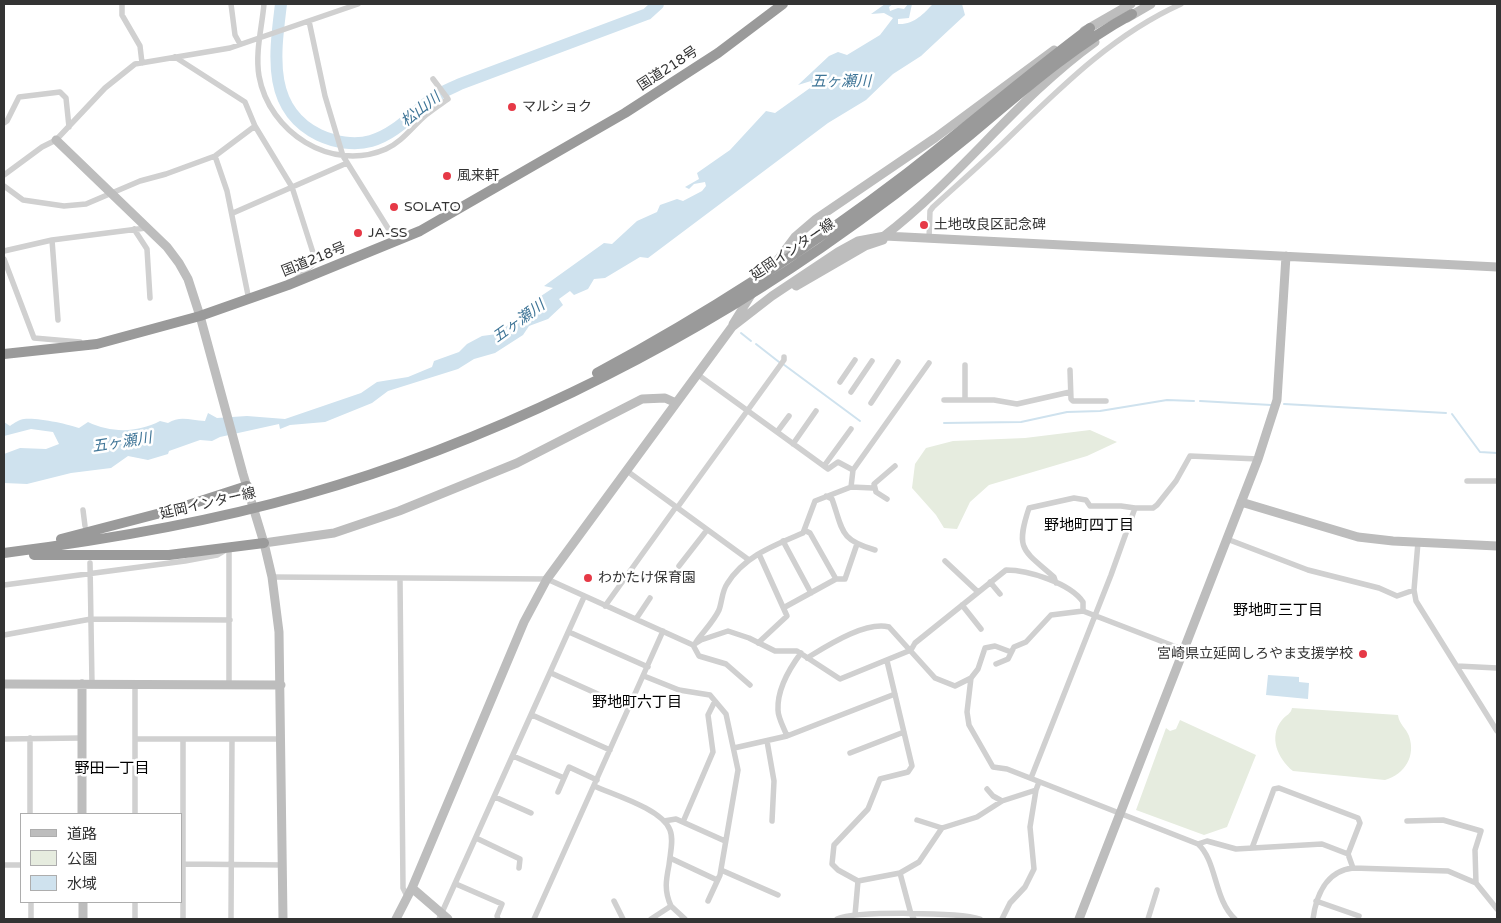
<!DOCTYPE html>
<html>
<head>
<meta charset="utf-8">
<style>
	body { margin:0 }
	#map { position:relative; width:1501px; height:923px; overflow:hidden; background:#fff; font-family:"Varela Round","Noto Sans JP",sans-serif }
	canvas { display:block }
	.frame { position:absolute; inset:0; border:5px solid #333; pointer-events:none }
	.legend { position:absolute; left:20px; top:813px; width:162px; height:90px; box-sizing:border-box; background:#fff; border:1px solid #adadad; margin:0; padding:6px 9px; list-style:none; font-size:15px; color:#333 }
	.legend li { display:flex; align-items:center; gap:10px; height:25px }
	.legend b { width:25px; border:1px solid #adadad }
</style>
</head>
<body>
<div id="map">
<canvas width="1501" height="923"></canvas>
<div class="frame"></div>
<ul class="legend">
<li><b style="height:6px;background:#bdbdbd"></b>道路</li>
<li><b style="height:14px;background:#e6ecdf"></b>公園</li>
<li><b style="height:14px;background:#cfe2ee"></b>水域</li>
</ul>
</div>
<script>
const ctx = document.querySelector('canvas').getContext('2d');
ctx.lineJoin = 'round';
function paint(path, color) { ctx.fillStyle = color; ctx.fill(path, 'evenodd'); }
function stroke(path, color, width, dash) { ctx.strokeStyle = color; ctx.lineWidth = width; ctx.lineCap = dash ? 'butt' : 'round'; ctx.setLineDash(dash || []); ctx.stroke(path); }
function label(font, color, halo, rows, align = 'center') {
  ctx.font = font + ' "Varela Round","Noto Sans JP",sans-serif'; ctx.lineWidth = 5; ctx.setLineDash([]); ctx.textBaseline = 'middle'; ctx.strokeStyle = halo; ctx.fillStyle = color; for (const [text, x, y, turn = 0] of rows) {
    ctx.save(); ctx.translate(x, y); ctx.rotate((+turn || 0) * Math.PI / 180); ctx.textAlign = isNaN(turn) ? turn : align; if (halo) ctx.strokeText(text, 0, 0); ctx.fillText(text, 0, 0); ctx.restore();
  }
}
paint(new Path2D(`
	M1090 430 1117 442 1087 456 989 485 970 502 957 529 944 528 936 515 912 488 915 464 926 448 953 441 1025 438Z
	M1292 708 1398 715C1399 724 1406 728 1409 736 1416 756 1405 774 1385 780L1293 771C1278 759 1268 737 1282 720 1286 715 1291 714 1292 708Z
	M1180 720 1256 755 1227 827 1204 835 1136 810 1166 728 1170 731 1176 729Z`), '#e6ecdf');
paint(new Path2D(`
	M885 4H893L889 7 890 11 898 8 904 9 908 4H912L909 18 898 19V24C914 25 923 14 933 4H962L965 15 921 56 893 74 866 100 828 123 648 258 640 257 605 278 594 279 588 289 574 295 570 291 559 299 563 305 548 319 529 326 523 335 495 353 474 359 458 369 388 391 372 403 325 422 290 425 280 429 279 424 220 437 212 441 200 440 169 451 168 454 148 460 128 456 111 468 71 473 27 484 4 483V454L20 448 46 449 59 444 53 432 31 429 4 436V422L10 426C14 423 20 419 24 419 35 417 69 424 79 428L88 422C111 433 137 433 160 421L168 423C181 415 191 421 205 421L208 413 217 418 247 416 285 419 361 393 377 382 408 377 432 367 434 361 459 352 467 344 482 336 497 334 513 321 527 315 529 308 539 303 538 298 553 288 544 286 604 243 612 244 637 221 657 212 660 205 677 199 683 201 702 191 706 186 705 182 694 184 689 189 685 187 699 179 697 173 730 150 766 111 775 113 810 88 811 81 798 85 829 56 838 52 847 55 880 35 893 18 884 13 871 14Z
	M1268 675 1299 677V682L1309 683 1308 699 1266 695Z`), '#cfe2ee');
stroke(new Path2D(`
	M741 333 751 341
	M756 344 779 362
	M783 364 860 421
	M1200 401 1271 405
	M1284 404 1446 413
	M1452 414 1480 452 1497 453
	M944 423 1021 422 1067 412 1100 411 1167 400 1194 401`), '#cfe2ee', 2);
stroke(new Path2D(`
	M281 4C275 53 266 109 319 135 334 142 354 146 371 141 398 133 414 111 436 96 444 91 452 88 460 84L647 14 658 4`), '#cfe2ee', 12);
stroke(new Path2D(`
	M122 4V15L140 46 142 63
	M231 4 235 35 240 44
	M264 4C262 27 255 52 259 76 269 132 331 173 386 149 402 142 413 126 426 115 433 109 441 104 448 99L433 79
	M309 21 325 96 343 156 396 241
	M4 123 7 121 19 97 60 92 66 98 69 127
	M255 126 292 187 316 262 296 279
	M215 156 227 191 249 300
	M4 175 42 147 56 140 105 88 135 64 230 48 358 4
	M4 186 23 200 64 206 86 204 140 181 166 174 215 156 255 126 245 102 175 57
	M233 213 347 163
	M134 229 147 249 150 298
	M929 239 930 211 933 207C956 186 979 166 1001 145 1057 91 1110 36 1181 4
	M52 240 58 320
	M4 251 52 240 146 228
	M4 259 34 338 80 342
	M1070 370 1071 399 1073 401H1106
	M697 374 828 469 838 462 853 470 929 363
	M840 382 855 360
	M851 392 872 361
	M944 400H994L1017 404 1070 392
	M965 400V365
	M871 403 898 362
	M777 432 789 416
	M793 444 816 411
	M824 466 851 429
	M627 471 749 560
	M1467 481H1497
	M851 487 853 470
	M826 496 832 499C843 530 839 540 875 550
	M887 499 876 492 874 484 895 466
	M677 508 784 360V357
	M83 510 85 526
	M806 531 810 533 836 579
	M1227 539 1308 570 1379 588 1397 596 1414 590
	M783 541 811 593
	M1418 542 1414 590 1416 601 1497 731
	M945 561 977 591
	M90 563 92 684
	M679 566 707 530
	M272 577 547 579 693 645 699 656 726 664 750 685
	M400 579 403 888 407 896
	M990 582 1000 594
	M1056 583 1054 577C1023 550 1015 550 1029 508L1074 498 1086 500 1090 506H1121L1135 508
	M4 585 185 561 217 555 229 548V684
	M962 605 981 629
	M605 606 676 507
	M785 607 836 579H845L857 544
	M636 619 650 598
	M569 632 648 667
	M4 635 91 619 230 620
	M696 642C703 632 714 621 719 610 722 602 722 591 727 584 744 556 775 545 803 533L815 501 851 487 873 488
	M758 643 787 616 759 554
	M693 645 701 640 728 631 749 638 775 651H797L840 679 911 650 915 643 1006 570C1028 570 1070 583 1083 602V611
	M807 658C827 646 865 621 889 627L935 678 955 686 971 678 967 712 969 725 993 767 1007 769 1198 844C1217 861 1214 900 1235 919
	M996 664 1008 659 1014 647 1026 642 1051 615 1083 611 1184 650
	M1457 666 1497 668
	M551 673 629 708
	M644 676 679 690 710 695 726 714 738 770 720 875 708 901
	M971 678 978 669 985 648 995 646 1011 652
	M135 685V814
	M532 715 610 750
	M787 736C784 728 778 718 778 710 777 689 789 669 801 653
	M30 738V814
	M4 739 81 738
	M135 739H281
	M183 740V919
	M767 741 774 781 772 821
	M734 748 787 736 895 694
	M850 753 904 732
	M513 756 564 778
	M1031 778 1111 575 1135 508H1153L1157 505 1176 481 1190 456 1258 459
	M594 786C614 795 662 809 670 830 674 840 670 854 669 865 666 880 664 891 671 906
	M987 789 993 796 1002 801
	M558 792 569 767 597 780
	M495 797 531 813
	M917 820 942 828
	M664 821 676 819 725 841
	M1407 821 1443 820 1481 831 1475 850 1476 883
	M683 822 713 752 708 715 715 701
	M476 838 520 859 519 868
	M1198 844 1207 841 1236 849 1322 844 1348 854 1353 868
	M1252 848 1274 789 1279 788 1358 818 1360 823 1348 854
	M670 858 717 880
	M181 864 283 865
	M4 865H21
	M721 870 778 895
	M900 873 911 914 914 919
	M858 881 838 870 832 864 834 845 868 809 880 779 908 772 912 766 887 661
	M456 884 502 904 497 916 498 919
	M614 901 623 919
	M1316 901 1359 916
	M31 902V919
	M855 915 858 881 900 873 919 862 942 828 977 817 1002 801 1036 790 1039 782
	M135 919V902
	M231 919 232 739
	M439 919 584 597
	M534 919 663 631
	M651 919 671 906 685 919
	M837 919C856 911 959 912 980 919
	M1002 919 1010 903 1025 887 1034 869 1030 827 1036 790
	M1148 919 1157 890
	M1313 919C1316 896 1326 871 1353 868L1448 871 1476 883 1497 909`), '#d0d0d0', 5.5);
stroke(new Path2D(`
	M1127 18 1151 4
	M1084 31 1131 4
	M56 140 167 247 179 263 188 279 200 316 243 474 264 543 272 577 279 632 283 919
	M884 236C960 178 1017 98 1095 42
	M771 269 795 237 816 219 935 138 1054 50
	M796 286 865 246 883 240
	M733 324 751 295
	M1241 502 1358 537 1393 541 1497 546
	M264 543 334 533 399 511 517 463 642 399 665 398 676 403
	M4 684 281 685
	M82 684V814
	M412 888 448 919
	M83 919V902
	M396 919 412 888 524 622 547 579 732 327 772 296 838 252 858 241 885 236 1497 267
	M1079 919 1258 459 1277 400 1286 256`), '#bdbdbd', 9);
stroke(new Path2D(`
	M4 354 97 344 200 316 288 285 420 231 625 113 718 53 783 4
	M597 373C705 315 809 248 906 174 968 126 1027 75 1090 28
	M61 539 176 509 247 486
	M4 553C105 540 206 523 304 495 484 444 668 354 821 248 870 214 918 178 964 140 1018 95 1070 48 1132 14
	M34 555H169L264 543`), '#9a9a9a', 10);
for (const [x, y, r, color] of [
	[512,107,5,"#e63946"],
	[447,176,5,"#e63946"],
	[394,207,5,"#e63946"],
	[924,225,5,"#e63946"],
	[358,233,5,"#e63946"],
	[588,578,5,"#e63946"],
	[1363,654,5,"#e63946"]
]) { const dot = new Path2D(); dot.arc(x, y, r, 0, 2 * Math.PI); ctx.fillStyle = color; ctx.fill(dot); stroke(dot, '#fff', 2); }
label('14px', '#333', '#fff', [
	["国道218号",668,69,-33],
	["延岡インター線",793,250,-34],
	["国道218号",314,260,-22],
	["延岡インター線",208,504,-13]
]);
label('14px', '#333', '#fff', [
	["マルショク",522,107],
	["風来軒",457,176],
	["SOLATO",404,207],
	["土地改良区記念碑",934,225],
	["JA-SS",368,233],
	["わかたけ保育園",598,578],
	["宮崎県立延岡しろやま支援学校",1353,654,"right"]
], 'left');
label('italic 15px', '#3f7597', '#fff', [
	["五ヶ瀬川",841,82],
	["松山川",421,110,-38],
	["五ヶ瀬川",519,322,-36],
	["五ヶ瀬川",122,443,-9]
]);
label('15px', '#000', '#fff', [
	["野地町四丁目",1089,526],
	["野地町三丁目",1278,611],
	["野地町六丁目",637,703],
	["野田一丁目",112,769]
]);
</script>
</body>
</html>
